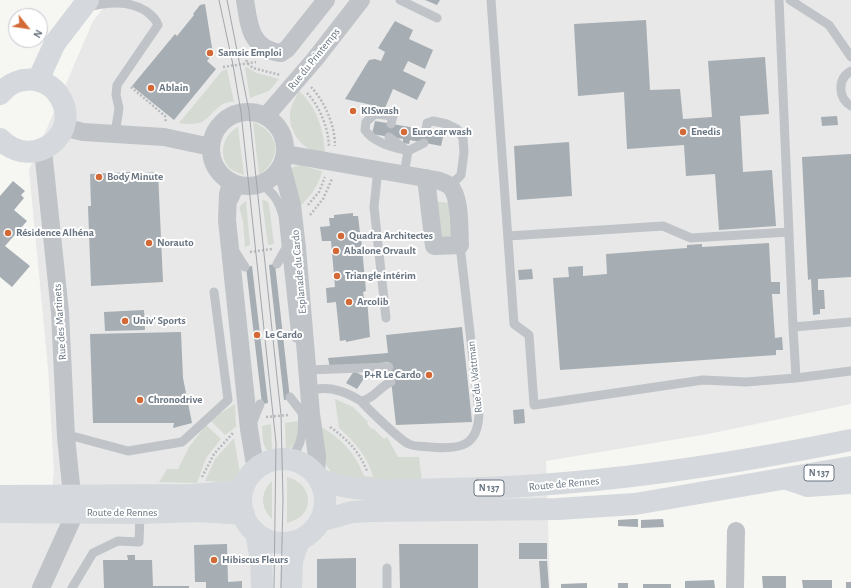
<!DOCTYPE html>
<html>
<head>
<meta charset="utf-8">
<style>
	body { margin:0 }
	#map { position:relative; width:851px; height:588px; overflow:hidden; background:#f6f6f3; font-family:"Alegreya Sans",sans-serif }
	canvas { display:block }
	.north { position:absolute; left:8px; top:8px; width:40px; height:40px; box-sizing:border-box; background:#fff; border:1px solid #c3c7cd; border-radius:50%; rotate:120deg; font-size:11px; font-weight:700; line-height:16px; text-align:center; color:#687481 }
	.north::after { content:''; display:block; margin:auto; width:14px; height:18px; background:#d36936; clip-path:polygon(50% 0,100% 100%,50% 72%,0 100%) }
</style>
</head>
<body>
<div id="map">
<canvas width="851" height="588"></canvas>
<div class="north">N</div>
</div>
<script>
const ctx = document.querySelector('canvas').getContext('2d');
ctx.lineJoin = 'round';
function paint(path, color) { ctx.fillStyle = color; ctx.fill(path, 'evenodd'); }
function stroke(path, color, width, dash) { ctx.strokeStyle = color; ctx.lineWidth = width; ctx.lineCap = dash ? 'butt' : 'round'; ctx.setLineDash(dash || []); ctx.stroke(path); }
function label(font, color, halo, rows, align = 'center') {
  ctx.font = font + ' "Alegreya Sans",sans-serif'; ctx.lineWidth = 4; ctx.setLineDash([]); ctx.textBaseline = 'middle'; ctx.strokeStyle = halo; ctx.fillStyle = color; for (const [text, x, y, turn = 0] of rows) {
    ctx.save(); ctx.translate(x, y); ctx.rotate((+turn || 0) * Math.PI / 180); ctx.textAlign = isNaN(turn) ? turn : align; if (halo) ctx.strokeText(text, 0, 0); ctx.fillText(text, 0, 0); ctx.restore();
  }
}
paint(new Path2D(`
	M110 0H851V404L708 434 546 461 550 588H0V522H49L54 471 48 368 29 170 93 21Z`), '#e7e8e7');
paint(new Path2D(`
	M246 67 257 73 279 79 269 91 250 98 245 68Z
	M227 69 234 102C219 100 213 116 202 122 194 125 187 124 179 123L222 71Z
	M299 91C317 107 324 130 325 153 306 154 289 134 290 115 290 107 295 99 299 91Z
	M253 122C281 133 282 159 259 175Z
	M238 127 244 175C240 173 235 172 232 170 217 158 222 135 238 127Z
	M299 165 322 171C318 188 309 198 297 209L289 173 292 168Z
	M262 200 267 201 269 205 274 244 268 245Z
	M246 201 250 245 245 247 243 221 239 207Z
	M432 201 450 203 453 233 448 238 441 239Z
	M335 399 353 407 368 422 367 424 372 429 373 428 384 439 387 437 398 457H419L422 482 375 483 332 474 324 461 318 425C340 437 355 452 364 476L373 477C368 457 354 441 339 428Z
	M235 404 236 427 225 435 210 420Z
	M299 421C299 433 298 445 286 451L285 423Z
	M271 424 272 450V453C261 450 263 435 262 426Z
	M206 425 221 439 206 458 197 483 159 482 167 469H178L189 447Z
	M234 438 240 474C233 485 216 481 205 481L215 459Z
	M287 477C315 484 315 517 287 523Z
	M272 481V519C260 507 260 493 272 481Z`), '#d5dbd3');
paint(new Path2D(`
	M425 0H440L437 5Z
	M205 4 213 54 207 61 216 69 174 120 132 86 175 34 177 36 194 15 193 14 200 5Z
	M646 20 650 90 680 89 683 119 712 117 708 61 765 57 769 114 740 116 743 172 772 170 776 226 719 230 715 174 686 176 684 145 627 149 624 92 578 96 574 24Z
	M395 21 413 30 409 39 433 50 425 69 408 61 403 71 426 82 417 100 393 89 385 108 345 99 369 60 375 59 381 61 385 52 378 48Z
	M837 116 838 125 822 126 821 117Z
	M375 121 444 133 441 146 410 140 409 144 403 143V139L372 134Z
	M569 142 572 196 517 200 514 146Z
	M851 154V277L818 279V290H824L825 309H820V314L813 315 811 279 808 280 802 157Z
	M132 172V174L158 172 163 282 91 286 88 206H91L90 174Z
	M13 181 25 191 21 195 24 198 14 210 27 221 5 246 30 266 12 287 0 277V196Z
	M353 213V216H358L360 233 356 234V238L361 237 366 291 363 292 364 298H367L370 337 346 342V340L340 341 336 302 327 303 326 288 335 287 331 241H322L320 227 330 226 329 218H334V215Z
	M769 243 771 282H780V294H772L775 338 782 337 783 350H776V355L560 370 553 278 569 277 568 267 583 266V276L607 274 606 254 687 248V245L702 244V247Z
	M275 264 290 399 284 400 269 265Z
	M252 266 268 403 262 404 246 267Z
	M532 269 533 279 519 280 518 270Z
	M144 310 145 330 105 331 104 312Z
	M462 327 472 422 396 425 389 362 330 368 328 358 388 353 386 335Z
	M181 332 183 378 192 423 173 428 174 423H93L90 334Z
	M354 371 365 377 357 389 346 383Z
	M524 409 525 423 514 424 513 410Z
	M633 519H638V527L618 526V520Z
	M663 519 664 527 641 528V520Z
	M519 543H547V559H519Z
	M227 544 228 582 242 581V588H206V582H195L194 545Z
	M399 544H478V588H400Z
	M127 555H135V560H152L153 586H189V588H104L103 560H128Z
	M356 558V588H317V559Z
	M539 561H547L549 588H541Z
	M762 576H786V588H763Z
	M714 580 715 588H685V581Z
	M802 580H832V588H803Z
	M846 582H851V588H846Z
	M587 583V588H561V584Z
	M618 583H628V588H618Z
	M643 584H671V588H643Z`), '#a6adb3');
stroke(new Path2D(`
	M245 52 247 63 253 68 280 75
	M223 67 256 62
	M131 87 165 116 166 122
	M311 87C325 102 335 125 335 146
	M307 93C320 107 328 127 329 146
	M308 205 319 192 325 177
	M310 215 323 199 332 179
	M250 252 272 249
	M266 417 289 415
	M330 427C347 439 359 451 367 471
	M202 477 214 454 233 433`), '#b8babd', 2.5, [2, 2]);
stroke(new Path2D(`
	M400 0 437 18
	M491 0 514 324 529 335 534 405 703 380 746 382 796 378
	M779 0 793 327 851 322
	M790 0 829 25 851 57
	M87 7C108 2 128 0 146 11 152 16 156 19 158 25L117 85 116 95 119 108 115 134
	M851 71C837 79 838 98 851 106
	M426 130 427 123 433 121 447 124 457 129 463 138 464 152 461 175 450 186
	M389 137 408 151C393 147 374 143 365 130L366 122 375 114 393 116 391 124
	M378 169 374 207 386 318
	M404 174 408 151 424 143
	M262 184C274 194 279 201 283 216L296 338
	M234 200 240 186
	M508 236 663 226 691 238 789 232
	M236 253 245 267
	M277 264 286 248
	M793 327 796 378 851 371
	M307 370 389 367
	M310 396 316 389C333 387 346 392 361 401 368 409 401 441 409 444 414 447 424 446 430 447 461 450 479 446 479 411L460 245
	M290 397 303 414
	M361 401C374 399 379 387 391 382
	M254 419 260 404
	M66 437H76L128 451 182 442 228 400 214 292
	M288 459C305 446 303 425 302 407
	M387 568V588
	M72 588 93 553 118 541 139 542 140 513`), '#c0c3c7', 9);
stroke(new Path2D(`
	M245 0C249 25 250 49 281 53L287 49 326 0
	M211 149a37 37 0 1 1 74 0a37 37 0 1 1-74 0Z
	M266 116 315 59 361 0
	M63 127 83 132 164 137 211 147
	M43 150 60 312 66 437 72 495
	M286 154 436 180C440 181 446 183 450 186 461 197 459 230 460 245L434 246 426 178
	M282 167 292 205 297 248 311 414 317 456 316 475
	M231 183 228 194 227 220 249 429 254 459 258 467
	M41 588 75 513
	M735 588 736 531`), '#c0c3c7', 18);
stroke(new Path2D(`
	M38 80 55 43 88 0
	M0 94C9 83 22 78 35 80 44 81 53 87 58 94 85 132 34 173 0 139
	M256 533 261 559 262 588
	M291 588 292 561 299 540`), '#d5d8dc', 22);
stroke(new Path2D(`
	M241 501a42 42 0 1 1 84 0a42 42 0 1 1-84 0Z
	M0 496 191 495 231 492 243 489
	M0 512 140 513 199 511 244 514`), '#d5d8dc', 22);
stroke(new Path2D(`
	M320 480C361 494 403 490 446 489 583 487 717 467 851 440
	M320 521 352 512 369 511 558 509 635 504 851 467`), '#d5d8dc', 22);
stroke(new Path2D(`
	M787 479 808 486 851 483`), '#d5d8dc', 22);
stroke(new Path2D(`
	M219 0 233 65 241 112 276 443 274 588
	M227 0 249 111 281 415 283 499 281 588`), '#a2a6ac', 1);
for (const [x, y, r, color] of [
	[210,53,4,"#d36936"],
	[151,88,4,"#d36936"],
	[353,111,4,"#d36936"],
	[404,132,4,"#d36936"],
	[683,132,4,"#d36936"],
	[99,177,4,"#d36936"],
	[8,233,4,"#d36936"],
	[341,236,4,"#d36936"],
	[149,243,4,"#d36936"],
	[336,251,4,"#d36936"],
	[337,276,4,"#d36936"],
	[349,302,4,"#d36936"],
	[125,321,4,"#d36936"],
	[257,335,4,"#d36936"],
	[429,375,4,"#d36936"],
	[140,400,4,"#d36936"],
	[214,560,4,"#d36936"]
]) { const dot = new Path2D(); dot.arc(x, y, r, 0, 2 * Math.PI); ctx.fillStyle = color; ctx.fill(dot); stroke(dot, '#fff', 1.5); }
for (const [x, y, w] of [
	[819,473,30],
	[489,488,30]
]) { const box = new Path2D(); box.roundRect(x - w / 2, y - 8, w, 16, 3); ctx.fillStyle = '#fff'; ctx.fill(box); stroke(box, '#687481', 1); }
label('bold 10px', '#687481', null, [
	["N 137",819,473],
	["N 137",489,488]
]);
label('bold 11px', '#687481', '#fff', [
	["Samsic Emploi",218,53],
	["Ablain",159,88],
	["KISwash",361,111],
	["Euro car wash",412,132],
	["Enedis",691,132],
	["Body Minute",107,177],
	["Résidence Alhéna",16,233],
	["Quadra Architectes",349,236],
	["Norauto",157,243],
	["Abalone Orvault",344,251],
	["Triangle intérim",345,276],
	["Arcolib",357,302],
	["Univ' Sports",133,321],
	["Le Cardo",265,335],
	["P+R Le Cardo",421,375,"right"],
	["Chronodrive",148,400],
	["Hibiscus Fleurs",222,560]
], 'left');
label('11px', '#687481', '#fff', [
	["Rue du Printemps",314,59,-51],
	["Esplanade du Cardo",299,272,-95],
	["Rue des Martinets",60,322,-94],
	["Rue du Wattman",475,377,-96],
	["Route de Rennes",564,484,-5],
	["Route de Rennes",122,513]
]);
</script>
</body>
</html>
